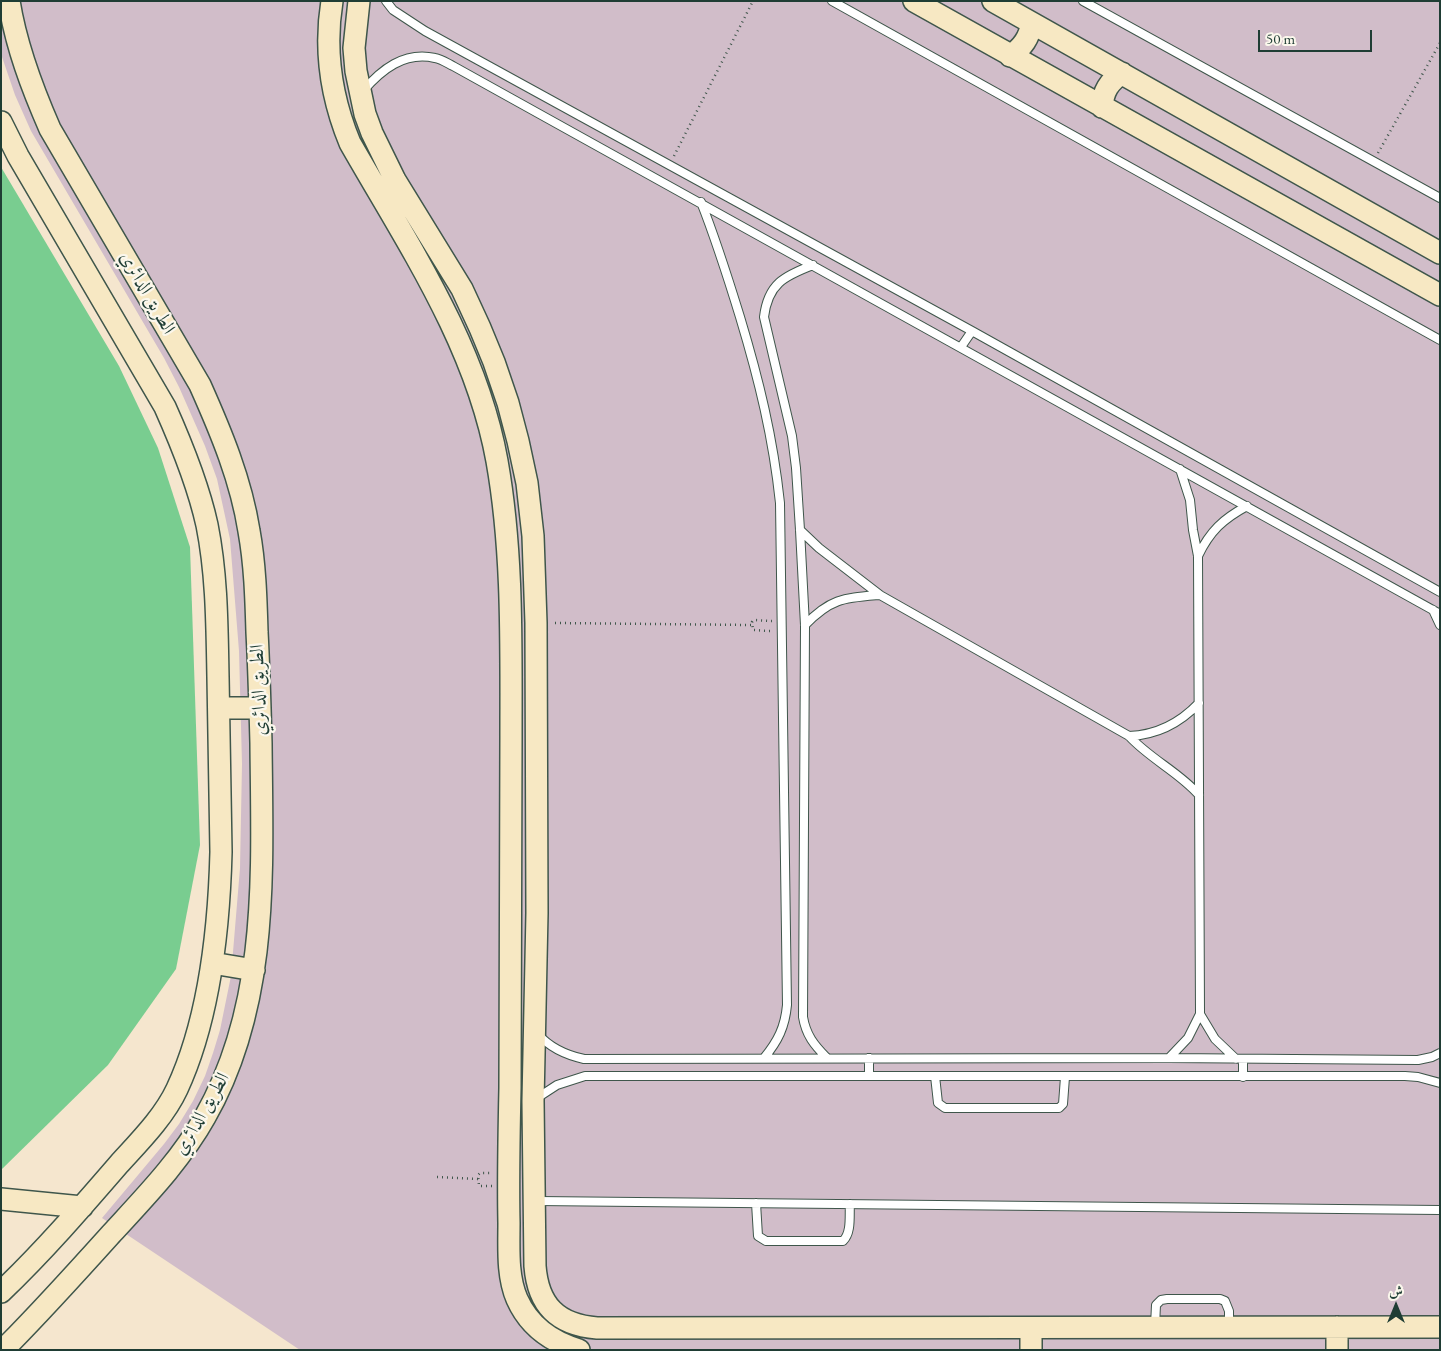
<!DOCTYPE html>
<html>
<head>
<meta charset="utf-8">
<style>
	body { margin:0 }
	#map { position:relative; width:1441px; height:1351px; overflow:hidden; background:#f5e6ce; font-family:"EB Garamond",Amiri,serif }
	canvas { display:block }
	.frame { position:absolute; inset:0; border:2px solid #1f3d34; pointer-events:none }
	.north { position:absolute; left:1371px; top:1281px; width:50px; height:50px; -webkit-text-stroke:4px #fbf7ec; paint-order:stroke; rotate:0deg; font-size:14px; font-weight:700; line-height:20px; text-align:center; color:#1f3d34 }
	.north::after { content:''; display:block; margin:auto; width:18px; height:22px; background:#1f3d34; clip-path:polygon(50% 0,100% 100%,50% 72%,0 100%) }
	.scale { position:absolute; left:1258px; top:30px; width:114px; height:22px; box-sizing:border-box; border:2px solid #1f3d34; border-top:0; padding-left:6px; font-size:15px; line-height:18px; white-space:nowrap; color:#1f3d34; -webkit-text-stroke:4px #fbf7ec; paint-order:stroke }
</style>
</head>
<body>
<div id="map">
<canvas width="1441" height="1351"></canvas>
<div class="frame"></div>
<div class="north">ش</div>
<div class="scale">50 m</div>
</div>
<script>
const ctx = document.querySelector('canvas').getContext('2d');
ctx.lineJoin = 'round';
function paint(path, color) { ctx.fillStyle = color; ctx.fill(path, 'evenodd'); }
function stroke(path, color, width, dash) { ctx.strokeStyle = color; ctx.lineWidth = width; ctx.lineCap = dash ? 'butt' : 'round'; ctx.setLineDash(dash || []); ctx.stroke(path); }
function label(font, color, halo, rows, align = 'center') {
  ctx.font = font + ' "EB Garamond",Amiri,serif'; ctx.lineWidth = 4.5; ctx.setLineDash([]); ctx.textBaseline = 'middle'; ctx.strokeStyle = halo; ctx.fillStyle = color; for (const [text, x, y, turn = 0] of rows) {
    ctx.save(); ctx.translate(x, y); ctx.rotate((+turn || 0) * Math.PI / 180); ctx.textAlign = isNaN(turn) ? turn : align; if (halo) ctx.strokeText(text, 0, 0); ctx.fillText(text, 0, 0); ctx.restore();
  }
}
paint(new Path2D(`
	M1 1H1440V1350H300L102 1218 164 1144 179 1124 193 1101 205 1076 213 1053 220 1030 231 976 240 868 242 764 239 651 230 539 217 479 205 446 179 387 164 358 31 131 15 95 1 54Z`), '#d1bdc9');
paint(new Path2D(`
	M1 167 119 366 158 448 190 547 200 845 176 969 108 1065 1 1170Z`), '#79cd90');
const lane = new Path2D(`
	M386 1 393 10 425 31 972 331 1440 592
	M832 1 1440 340
	M1083 1 1440 198
	M363 91C381 70 404 51 435 58 441 59 447 63 453 66L1440 614
	M701 202C716 240 728 278 740 317 759 380 773 437 780 503L787 1005C785 1027 778 1041 764 1058
	M813 265C784 276 768 284 764 317L792 436 796 468 800 530 805 625 803 1017C806 1035 814 1045 827 1058
	M961 347 972 331
	M800 530 819 548 880 595 1129 736C1150 759 1179 772 1199 795
	M1198 556C1210 531 1223 519 1247 506
	M1433 610 1440 625
	M805 625C831 598 844 598 880 595
	M1129 736C1157 735 1179 724 1199 703
	M1200 1014 1215 1039 1236 1059
	M538 1034C550 1048 566 1055 584 1059L1169 1058 1418 1060 1432 1057 1440 1053
	M869 1058V1076
	M1169 1058 1188 1038 1200 1014 1198 556 1193 530 1190 500 1180 469
	M935 1076 938 1103 945 1108H1059L1063 1104 1065 1077
	M1243 1077V1059
	M537 1098 557 1085 585 1076H1405L1418 1077 1440 1083
	M537 1201 1440 1210
	M756 1203 758 1236 766 1241H843C852 1232 849 1215 850 1204
	M1155 1326 1156 1305 1161 1300 1167 1299H1220L1225 1301 1229 1311V1326`);
const secondary = new Path2D(`
	M332 1C324 50 331 97 350 143 407 243 476 344 497 461 513 551 511 644 511 736 511 853 510 971 510 1088 509 1133 508 1178 509 1223 509 1248 507 1276 517 1299 529 1326 552 1342 579 1350
	M359 1 354 48 356 71 365 114 372 133 395 180 462 289 480 328 494 362 508 403 518 441 527 483 533 536 536 623 537 913 533 1101 535 1266C538 1305 557 1325 597 1328L1440 1327
	M914 1 1440 295
	M993 1 1440 253
	M1010 56C1023 47 1029 38 1032 23
	M1102 107C1103 91 1109 82 1122 73
	M1 122 18 156 165 407C182 445 198 484 207 525 217 575 217 626 218 677 219 736 220 794 221 852 219 930 210 1018 177 1089 164 1117 139 1142 119 1164 81 1208 43 1252 1 1292
	M219 708H260
	M212 963 254 970
	M1 1199 82 1207
	M1337 1327V1350
	M1031 1328V1350
	M3 1350C41 1312 76 1273 112 1233 145 1197 181 1160 205 1117 270 1003 262 870 261 743 260 706 259 669 257 632 256 598 255 564 249 531 241 480 221 432 200 385L50 129C32 88 16 46 9 1`);
stroke(lane, '#3f564b', 10);
stroke(secondary, '#3f564b', 24);
stroke(new Path2D(`
	M1378 153 1440 43
	M674 156 753 1
	M555 623 752 625
	M770 631 753 630 752 622 754 620 772 621
	M437 1177 478 1179
	M492 1186H479L478 1175 480 1173H492`), '#3f564b', 2.5, [1, 4]);
stroke(lane, '#fff', 8);
stroke(secondary, '#f7e8c3', 21);
label('19px', '#1f3d34', '#fbf7ec', [
	["الطريق الدائري",147,293,60],
	["الطريق الدائري",259,690,-92],
	["الطريق الدائري",202,1114,-60]
]);
</script>
</body>
</html>
